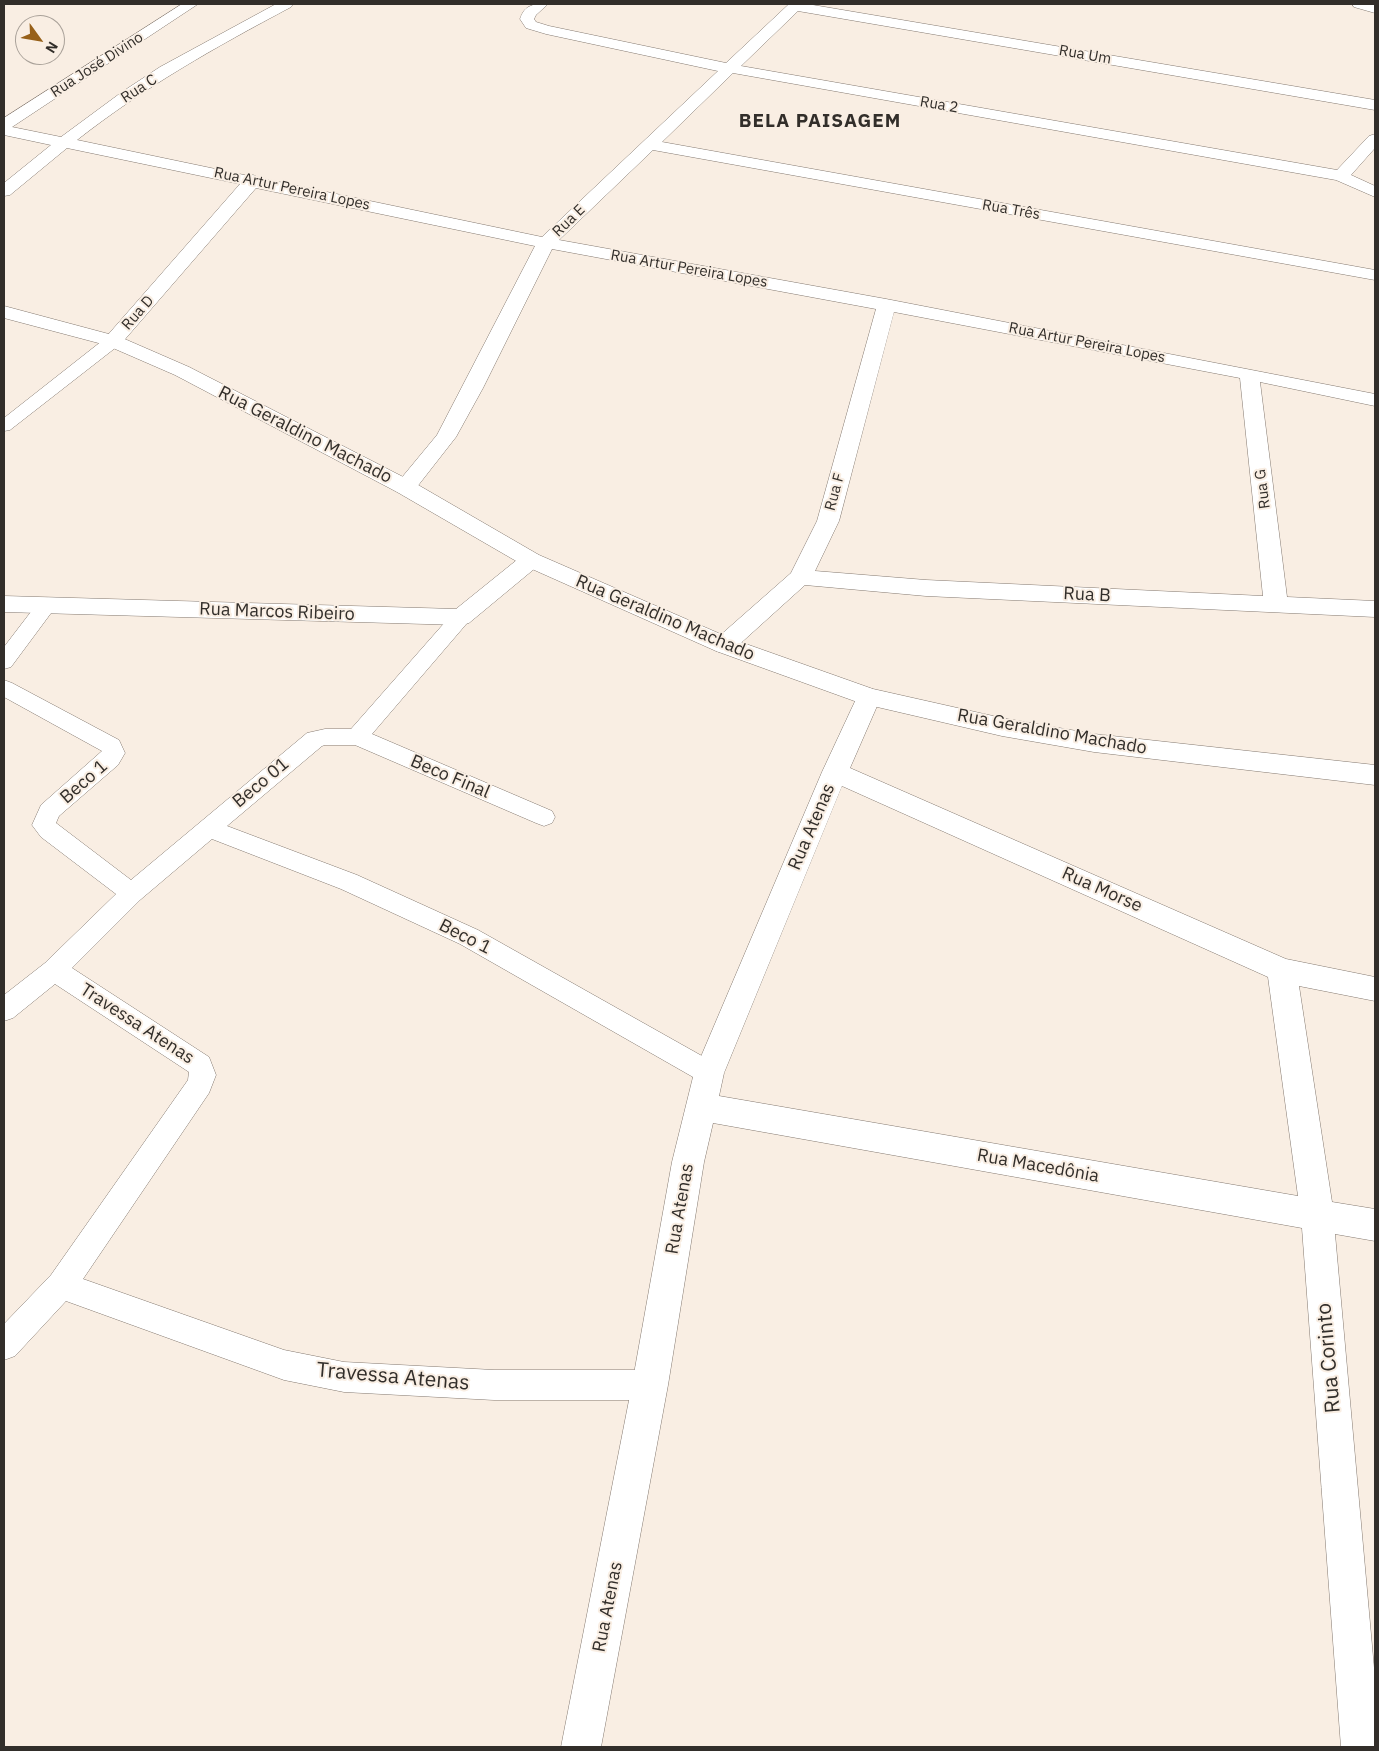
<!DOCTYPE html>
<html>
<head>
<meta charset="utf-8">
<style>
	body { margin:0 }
	#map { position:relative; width:1379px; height:1751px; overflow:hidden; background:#f9eee3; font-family:"IBM Plex Sans",sans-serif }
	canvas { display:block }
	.frame { position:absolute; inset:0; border:5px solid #322e2a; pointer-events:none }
	.north { position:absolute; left:15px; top:15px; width:50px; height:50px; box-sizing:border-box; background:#f9eee3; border:1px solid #a9a199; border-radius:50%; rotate:122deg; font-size:14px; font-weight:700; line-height:20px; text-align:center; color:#322e2a }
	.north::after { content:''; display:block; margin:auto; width:18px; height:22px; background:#976019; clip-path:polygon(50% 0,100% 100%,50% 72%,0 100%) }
</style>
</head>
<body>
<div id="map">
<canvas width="1379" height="1751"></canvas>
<div class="frame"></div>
<div class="north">N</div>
</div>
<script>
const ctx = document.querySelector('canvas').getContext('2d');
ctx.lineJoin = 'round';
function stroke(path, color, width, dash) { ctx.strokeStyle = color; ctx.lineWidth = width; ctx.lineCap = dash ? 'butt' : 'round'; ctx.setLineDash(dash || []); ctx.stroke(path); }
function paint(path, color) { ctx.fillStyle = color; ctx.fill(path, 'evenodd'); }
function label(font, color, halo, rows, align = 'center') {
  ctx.font = font + ' "IBM Plex Sans",sans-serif'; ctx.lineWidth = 4; ctx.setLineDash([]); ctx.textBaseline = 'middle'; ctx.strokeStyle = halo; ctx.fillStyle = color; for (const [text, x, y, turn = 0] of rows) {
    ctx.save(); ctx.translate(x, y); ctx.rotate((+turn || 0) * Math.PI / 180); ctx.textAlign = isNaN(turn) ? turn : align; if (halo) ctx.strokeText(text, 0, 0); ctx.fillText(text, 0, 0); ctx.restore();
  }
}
const lane = new Path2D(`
	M113 336 119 337 121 341 119 345 10 430 4 431V418L107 337Z
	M47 598 54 600 57 605 11 667 4 669V647L40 600Z
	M461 610 468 612 471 617 468 622 372 734 552 811 555 817 552 823 544 826 536 823 355 745H325L322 746 227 826 357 875 478 930 718 1065 722 1073 718 1081 709 1085 700 1081 460 944 341 889 212 839 140 900 72 968 209 1057 216 1075 209 1093 83 1279 284 1350 344 1362 494 1370H650L661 1374 665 1385 661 1396 650 1400H494L344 1392 284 1380 66 1301 15 1356 4 1360V1324L51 1275 188 1080 189 1072 55 984 13 1018 4 1021V995L45 963 116 894 41 837 32 825 41 805 102 751 4 697V680L12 683 119 740 125 753 118 765 59 816 56 823 131 880 307 733 325 729H351L454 612Z`);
const street = new Path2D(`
	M182 4H198L12 127 61 137 122 92 160 67 276 4H293L291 7C214 48 146 86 77 140L249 176 253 175 260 178 542 237 718 71 546 34 526 28 520 19C525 4 534 4 548 4L536 15 534 19 536 22 549 26 726 63 789 4H807L1375 100V110L798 11 741 66 1337 170 1369 136 1375 134V148L1351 175 1375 186V197L1336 180 733 73 662 142 1375 270V280L653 150 559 240 886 299 1375 394V406L1260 382 1287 597 1375 601V617L926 596 805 585 732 651 724 653 716 651 712 645 716 639 791 573 817 521 876 309 552 249 483 388 456 437 413 492 405 494 397 492 394 487 437 435 535 246 256 188 120 345 113 347 106 345 103 341 106 337 240 184 67 148 10 195 4 196V183L51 145 4 135V118ZM894 312 1240 378 1263 596 926 580 815 571 839 521Z
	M1352 4H1375V13L1354 7Z
	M531 553 539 555 542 560 539 565 469 623 461 625 4 612V596L456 609 523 555Z
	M869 688 878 691 881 697 850 768 1286 959 1375 977V1001L1299 986 1332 1202 1375 1209V1241L1335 1234 1375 1679V1747H1341L1302 1228 713 1123 704 1162 668 1385 601 1747H561L632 1385 672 1162 694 1073 822 772 857 697 860 691ZM842 786 1268 977 1298 1196 719 1096 724 1073Z`);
const secondary = new Path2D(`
	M4 306 120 337 189 367 413 482 539 555 732 639 873 689 1002 718 1094 734 1375 765V785L1094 752 1002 736 860 703 716 651 523 565 397 492 175 375 106 345 4 318Z`);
stroke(lane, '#847970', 1);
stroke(street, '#847970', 1);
stroke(secondary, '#847970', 1);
paint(lane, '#fff');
paint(street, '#fff');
paint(secondary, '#fff');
label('15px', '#322e2a', '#f9eee3', [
	["Rua Um",1085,55,10],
	["Rua José Divino",97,65,-33],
	["Rua C",139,89,-33],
	["Rua 2",939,105,10],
	["Rua Artur Pereira Lopes",292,189,12],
	["Rua Três",1011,210,10],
	["Rua E",569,221,-44],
	["Rua Artur Pereira Lopes",689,269,10],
	["Rua D",138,313,-49],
	["Rua Artur Pereira Lopes",1087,343,11],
	["Rua G",1263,489,-97],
	["Rua F",835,492,-75]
]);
label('18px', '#322e2a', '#f9eee3', [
	["Rua Geraldino Machado",305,435,27],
	["Rua B",1087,595,3],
	["Rua Marcos Ribeiro",277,612,2],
	["Rua Geraldino Machado",665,618,23],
	["Rua Geraldino Machado",1052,732,10],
	["Beco Final",450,777,23],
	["Beco 1",84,782,-41],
	["Beco 01",261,783,-40],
	["Rua Atenas",812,827,-67],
	["Rua Morse",1102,890,24],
	["Beco 1",465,937,27],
	["Travessa Atenas",137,1024,33],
	["Rua Macedônia",1038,1166,10],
	["Rua Atenas",680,1209,-80],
	["Rua Atenas",608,1607,-79]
]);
ctx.letterSpacing = '1px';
label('bold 19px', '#322e2a', '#f9eee3', [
	["BELA PAISAGEM",820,122]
]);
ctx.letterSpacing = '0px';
label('21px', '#322e2a', '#f9eee3', [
	["Rua Corinto",1329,1358,-95],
	["Travessa Atenas",393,1377,5]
]);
</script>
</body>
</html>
